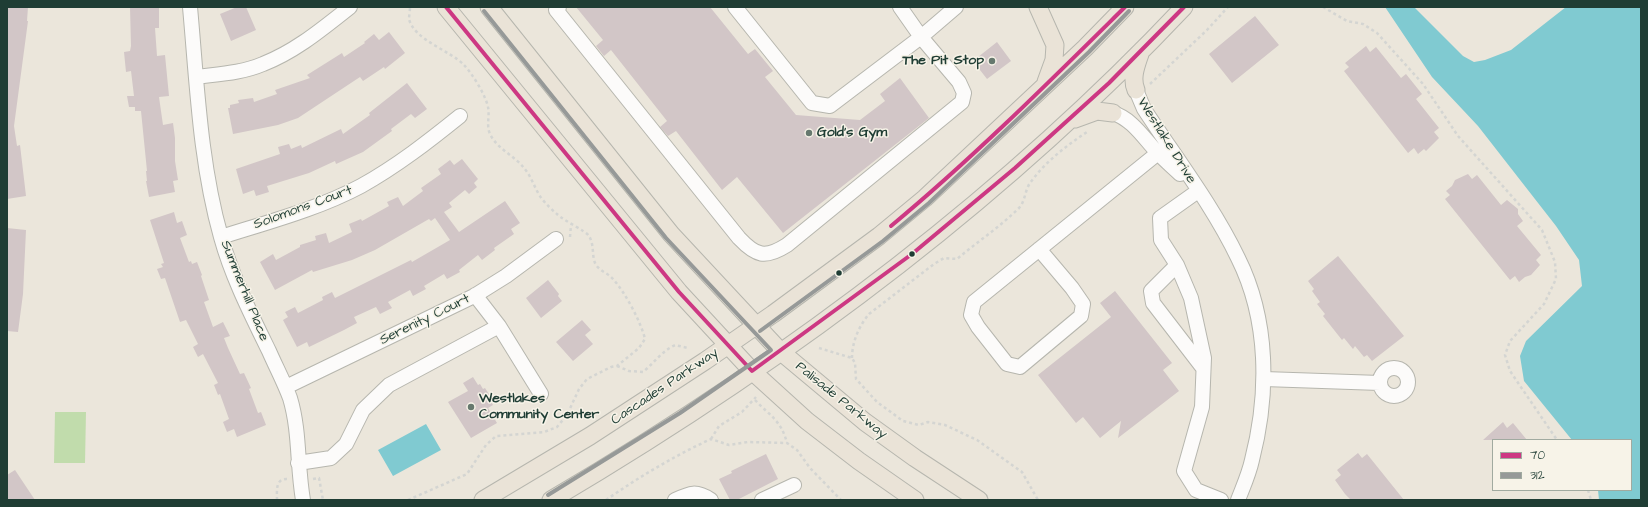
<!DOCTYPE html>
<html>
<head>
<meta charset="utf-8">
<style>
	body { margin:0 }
	#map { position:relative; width:1648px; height:507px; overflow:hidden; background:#ebe6db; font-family:"Architects Daughter",sans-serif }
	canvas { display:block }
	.frame { position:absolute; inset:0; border:8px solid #1f3d34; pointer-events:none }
	.legend { position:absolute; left:1492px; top:439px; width:140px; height:52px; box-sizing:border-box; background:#f7f3e8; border:1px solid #a1aaa0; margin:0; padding:5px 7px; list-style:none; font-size:12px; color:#1f3d34 }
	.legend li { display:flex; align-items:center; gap:8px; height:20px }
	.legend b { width:20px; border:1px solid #a1aaa0 }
</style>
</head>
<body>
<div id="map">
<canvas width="1648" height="507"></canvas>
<div class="frame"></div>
<ul class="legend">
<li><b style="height:5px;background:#cd3883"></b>70</li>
<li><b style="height:5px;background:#969998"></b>312</li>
</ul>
</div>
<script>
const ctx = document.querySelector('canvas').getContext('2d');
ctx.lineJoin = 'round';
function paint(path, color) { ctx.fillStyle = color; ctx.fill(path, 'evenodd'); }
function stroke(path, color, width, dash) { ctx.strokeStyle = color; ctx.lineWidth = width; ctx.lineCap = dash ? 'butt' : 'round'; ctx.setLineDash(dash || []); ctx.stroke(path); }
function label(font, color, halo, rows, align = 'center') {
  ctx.font = font + ' "Architects Daughter",sans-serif'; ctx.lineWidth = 3; ctx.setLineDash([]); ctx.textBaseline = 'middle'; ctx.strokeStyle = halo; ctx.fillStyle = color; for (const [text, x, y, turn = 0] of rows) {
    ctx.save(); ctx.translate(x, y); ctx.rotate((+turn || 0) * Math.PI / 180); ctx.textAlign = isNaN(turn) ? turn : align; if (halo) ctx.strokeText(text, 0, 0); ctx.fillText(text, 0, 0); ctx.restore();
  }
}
paint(new Path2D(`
	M55 412H86L85 463H54Z`), '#c1dcac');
paint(new Path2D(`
	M1385 7H1414L1463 56 1474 62 1485 60 1511 50 1566 7H1641V500H1599L1598 490H1631V440H1572L1524 381 1520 356 1526 341 1582 286 1579 260 1556 226 1478 126 1432 77Z
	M426 424 441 450 393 476 378 450Z`), '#80cad1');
paint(new Path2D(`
	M7 7H28L27 21H28L14 126 17 146 20 145 26 196 7 199Z
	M130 7H159V28H155L157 56 165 55 169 96 159 97 163 125 173 123 175 138V161L178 180 173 181 175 192 149 197 146 181H147L146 171H147L141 111H135V107H129L127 96H134L131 71 126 72 124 52 130 51 131 46Z
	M237 7H246L256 30 231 41 220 14Z
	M576 7H710L748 54 755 49 773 71 765 77 796 115 860 120 885 101 880 94 900 78 929 118 783 233 737 177 722 190 676 131 668 136 660 127 667 121 611 50 604 56 596 46 603 40Z
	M1255 16 1279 45 1232 83 1209 54Z
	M389 32 405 53 385 69 384 67 363 81 360 77 298 118 278 125 233 134 228 108H230V105L239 103 238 100 253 98 254 102 277 94 275 90 310 78 307 75 342 53 344 57 365 43 364 42 374 34 379 40Z
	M997 42 1011 61 987 79 973 61Z
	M1366 46 1370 52 1376 47 1401 78 1406 74 1422 94 1416 99 1439 128 1434 132 1439 138 1426 151 1424 149 1418 154 1414 148 1408 153 1344 71 1349 67 1345 63Z
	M407 83 427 109 415 118 411 114 391 129 392 131 363 152 336 164 335 161 309 173 267 186 269 192 256 196 254 190 243 194 236 169 280 154 278 147 289 144 291 149 301 145 302 148 341 129 343 134 370 115 369 113Z
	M462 159 478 179 474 183 477 187 469 194 465 190 449 203 452 207 444 212 459 232 505 201 520 223 511 229 514 234 494 248 495 250 482 260 478 255 459 270 460 272 447 279 444 274 424 286 426 289 413 296 410 290 388 302 392 308 380 314 376 307 354 317 357 323 344 330 309 347 307 342 297 347 283 320 288 317 285 312 295 307 298 313 323 300 322 297 332 292 335 298 411 260 412 262 450 240 435 218 431 221 429 219 375 250 352 260 313 272 312 270 275 290 260 262 273 254 276 260 300 247V245L316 240 315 236 326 233 329 243 352 232 349 224 361 219 362 221 389 206 387 202 398 197 403 206 423 191 421 188 441 174 438 169 450 160 454 165Z
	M1468 174 1472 179 1477 175 1501 205 1507 200 1518 209V214L1523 221 1517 226 1541 255 1536 260 1540 265 1531 275 1525 277 1519 282 1515 276 1510 280 1445 199 1450 195 1446 191 1452 186 1455 180Z
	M174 212 177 223 182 221 187 235 180 238 189 262 191 261 192 264 197 262 202 275 201 276 209 300 204 302 213 327 223 322 230 336 224 338 228 348 240 374 244 373 251 388 249 389 258 413 261 412 266 425 237 437 234 429 227 432 223 422 229 419 220 394 218 395 214 385 218 383 203 354 198 357 193 347 198 344 186 320 180 322 165 278 161 279 157 269 163 267 161 264 164 263 150 220Z
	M7 228 26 230 23 294 18 332 7 331Z
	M1338 256 1404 336 1372 361 1367 355 1364 357 1355 346 1353 349 1344 338 1342 340 1323 316 1325 314 1317 304 1320 302 1312 291 1314 289 1308 281Z
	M548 280 559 294 558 296 562 301 541 318 526 298Z
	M1115 291 1172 363 1163 370 1179 391 1118 438 1121 421 1100 438 1083 417 1076 423 1038 375 1111 317 1100 303Z
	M582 320 591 330 585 335 593 344 573 361 556 342Z
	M473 377 478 385 480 384 483 389 485 388 492 399 490 400 493 405 488 408 497 423 471 438 448 402 468 391 463 383Z
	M1503 422 1507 428 1513 423 1527 440H1483Z
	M1358 453 1362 458 1367 454 1404 500H1351L1345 494 1335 480 1341 475 1337 470Z
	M766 454 778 479 737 500H730L719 479 732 473 731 471Z
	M15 470 35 500H7V475Z`), '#d2c6c7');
const minor = new Path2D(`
	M190 7C197 84 200 163 221 237 232 277 251 314 269 351 276 367 284 382 290 398 300 431 297 466 303 500
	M559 7 556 10 739 238C756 256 765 259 787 245L962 102 964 93 959 82 921 37 900 7
	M735 7 812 103 830 106 921 37 956 7
	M196 77C219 74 242 73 263 64 296 51 322 29 350 7
	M1136 90 1144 109C1176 158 1213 206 1238 258 1269 320 1269 394 1252 460 1249 474 1243 487 1238 500
	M1113 113C1132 119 1143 137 1157 152 1164 160 1173 167 1180 174
	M1198 191 1160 218 1161 240 1177 265 1191 298 1204 358 1202 407 1184 471 1196 490 1221 500
	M221 237C268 222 318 209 361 186 397 166 429 141 460 116
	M1039 249 1072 288 1083 304 1081 316 1020 367 1007 364 978 327 971 315 974 302 1158 153
	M1177 265 1151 291 1153 303 1203 368
	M475 295 499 326 541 394
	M1380 382a14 14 0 1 1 28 0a14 14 0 1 1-28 0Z
	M1264 379 1380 383
	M286 387 474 296 506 276 556 239
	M298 463 331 458 346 444 363 410 389 385 499 326
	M675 500C690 493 696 490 711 500
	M762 500 794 485`);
const major = new Path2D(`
	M446 7 679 292 752 371 807 421 859 461 915 500
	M489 7 671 234 780 351 865 422 915 458 979 500
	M1038 7 1055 45 1054 60 1046 82
	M1136 90C1131 78 1136 66 1140 54
	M1075 119 1097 111 1113 113
	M483 500 590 436 705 361 773 314 879 236 925 198 1085 48 1125 7
	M551 500C780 365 1001 201 1184 7`);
stroke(minor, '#b6b6ae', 16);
stroke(major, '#b6b6ae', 19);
stroke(new Path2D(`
	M1323 7 1347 21 1363 24 1377 33 1423 84 1458 136 1542 230 1555 262 1556 279 1544 304 1510 341 1505 355 1510 371 1557 440
	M1150 84 1207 30 1228 7
	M570 237 571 225
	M819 348 852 358 855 363 856 379 877 402 903 421 919 425 928 422 945 425 977 440 1022 472 1038 500
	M852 358C852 342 859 326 869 314L934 264 944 258 957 259C977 242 1000 227 1019 208 1025 202 1025 190 1030 183 1045 162 1066 146 1087 132
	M617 366 629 371 643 372C654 363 662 351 675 345L688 348
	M755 400C770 416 781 420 787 443
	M711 439 719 426 742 412 756 397
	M313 479 319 478 323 500
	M1588 490 1591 500
	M277 500C277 491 275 478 288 479
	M408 500 467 474 486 445 496 436 544 432 557 427 567 415 579 389 587 379 611 367 617 366 639 348 645 339C641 322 625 292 613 279 608 273 601 272 596 265 591 256 595 246 589 236 586 231 564 221 557 214 552 210 547 205 542 199 535 190 532 177 524 168 515 156 497 149 490 134 486 126 490 115 488 107 486 96 472 73 464 65 451 51 414 40 409 19 409 16 410 11 410 7
	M606 500C639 477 674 456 711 439L729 445 748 442 787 443 797 450 810 468 841 500`), '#d4d5d2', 2.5, [3, 3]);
stroke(minor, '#fcfbfa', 14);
stroke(major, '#eae3d7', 17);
stroke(new Path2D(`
	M446 7 679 292 752 371 912 254 1015 168 1109 83 1184 7
	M891 226C973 158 1049 82 1125 7`), '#cd3883', 4);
stroke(new Path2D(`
	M484 11 666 238 771 350 680 413 548 495
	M760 331 883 241 929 203 1089 52 1129 11`), '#969998', 4);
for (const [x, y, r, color] of [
	[992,61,4,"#66786e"],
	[809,133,4,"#66786e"],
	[912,254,3.5,"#1f3d34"],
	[839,273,3.5,"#1f3d34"],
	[471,407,4,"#66786e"]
]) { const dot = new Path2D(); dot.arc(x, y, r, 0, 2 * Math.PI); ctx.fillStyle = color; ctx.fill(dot); stroke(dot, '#f7f3e8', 1.5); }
label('bold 14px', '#1f3d34', '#f7f3e8', [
	["The Pit Stop",984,61,"right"],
	["Gold's Gym",817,133],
	["Westlakes",479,399],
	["Community Center",479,415]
], 'left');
label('14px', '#1f3d34', '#f7f3e8', [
	["Westlake Drive",1166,141,58],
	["Solomons Court",303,208,-20],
	["Summerhill Place",244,291,68],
	["Serenity Court",425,320,-26],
	["Cascades Parkway",665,387,-34],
	["Palisade Parkway",841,401,39]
]);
</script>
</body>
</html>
